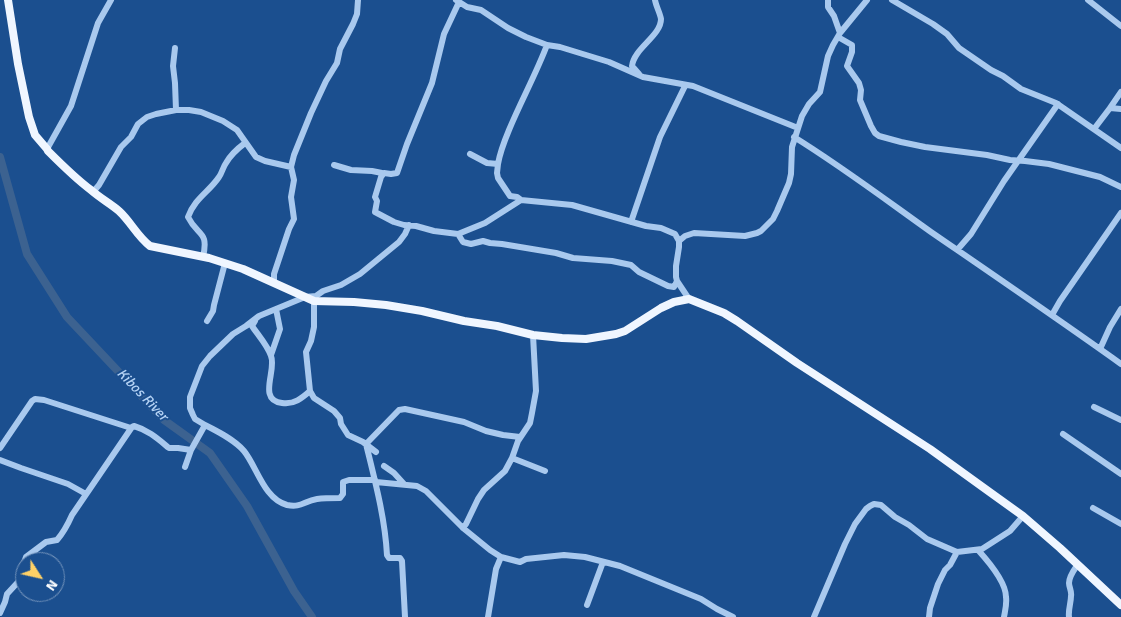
<!DOCTYPE html>
<html>
<head>
<meta charset="utf-8">
<style>
	body { margin:0 }
	#map { position:relative; width:1121px; height:617px; overflow:hidden; background:#1b4f8f; font-family:Signika,sans-serif }
	canvas { display:block }
	.north { position:absolute; left:15px; top:552px; width:50px; height:50px; box-sizing:border-box; background:#1b4f8f; border:1px solid #7695bc; border-radius:50%; rotate:125deg; font-size:14px; font-weight:700; line-height:20px; text-align:center; color:#fff }
	.north::after { content:''; display:block; margin:auto; width:18px; height:22px; background:#ffd166; clip-path:polygon(50% 0,100% 100%,50% 72%,0 100%) }
</style>
</head>
<body>
<div id="map">
<canvas width="1121" height="617"></canvas>
<div class="north">N</div>
</div>
<script>
const ctx = document.querySelector('canvas').getContext('2d');
ctx.lineJoin = 'round';
function stroke(path, color, width, dash) { ctx.strokeStyle = color; ctx.lineWidth = width; ctx.lineCap = dash ? 'butt' : 'round'; ctx.setLineDash(dash || []); ctx.stroke(path); }
function label(font, color, halo, rows, align = 'center') {
  ctx.font = font + ' Signika,sans-serif'; ctx.lineWidth = 4; ctx.setLineDash([]); ctx.textBaseline = 'middle'; ctx.strokeStyle = halo; ctx.fillStyle = color; for (const [text, x, y, turn = 0] of rows) {
    ctx.save(); ctx.translate(x, y); ctx.rotate((+turn || 0) * Math.PI / 180); ctx.textAlign = isNaN(turn) ? turn : align; if (halo) ctx.strokeText(text, 0, 0); ctx.fillText(text, 0, 0); ctx.restore();
  }
}
stroke(new Path2D(`
	M0 157 27 254 67 317 164 420 210 453 247 506 294 591 312 617`), '#3c6290', 8);
stroke(new Path2D(`
	M456 0 467 7 481 10 508 28 526 37 547 45 560 47 609 62 643 77 693 86 798 128
	M828 0V7L834 16 840 33
	M892 0 933 24 947 34 959 48 991 70 1003 76 1021 89 1056 103 1121 148
	M1088 0 1121 26
	M459 2 444 34 432 83 407 144 397 173 391 174 384 173 381 177 375 197 377 201 375 212 394 222 404 225 416 226 434 231 458 234 463 242 471 244 483 241 490 243 502 244 556 253 573 258 612 261 631 265 639 272 668 286 674 287 677 281
	M838 37 852 45V52L847 66 859 83 861 90 860 100 871 126 875 133 879 136 901 142 925 147 987 155 1010 160 1025 161 1049 164 1100 177 1121 187
	M175 48 173 66 175 83 176 110
	M639 74 632 66C634 48 661 36 661 19 660 13 656 6 655 0
	M1110 108 1121 92
	M1094 129 1110 108 1121 109
	M794 137C841 166 886 200 931 232 995 276 1058 319 1121 364
	M47 149 71 106 98 23 111 0
	M470 154 487 163 498 164C500 152 504 142 509 130 521 101 536 74 547 45
	M498 164 497 173 498 178 510 196 517 197 521 200 572 205 646 226 661 228 675 234 679 241V247L676 266V277L677 281 689 299
	M334 165 351 170 372 171 382 173
	M93 192 99 185 121 147 131 137 138 124 147 117 156 114 176 110H189L201 112 223 121 237 130 256 157 265 161 291 167
	M631 222 660 137 685 86
	M458 234 485 223 521 200
	M679 241 685 236 694 233 745 236 757 233 761 231 773 219 777 211 789 183 791 174 792 147 802 116 809 104 820 92 828 56 833 45 840 33 867 0
	M958 249 971 234 1004 181 1018 161 1058 104
	M203 257C209 230 198 237 188 217 195 198 209 192 219 177 222 173 223 167 226 163 231 154 237 149 245 143
	M274 283V274L289 229 294 219 291 197 294 180 291 167 294 155 311 113 326 81 337 63 340 49 353 24 357 14 358 0
	M314 301V327L311 341 306 352 310 391 314 398 334 411 340 418 341 424 348 435 363 442 376 452
	M1052 315 1060 301 1121 213
	M207 321 213 311 214 305 225 263
	M255 321 252 326C258 335 268 346 271 356 277 370 257 400 282 403 294 405 302 398 310 391
	M1100 349 1110 327 1121 309
	M271 355 280 329 276 309
	M1094 407 1121 420
	M205 425C217 431 235 440 244 451 257 467 264 499 287 505 301 508 304 501 317 499 324 498 332 498 340 498L343 494V482L349 480H375
	M1063 434 1121 474
	M366 444C375 481 385 518 387 555L389 558H400L402 561 405 617
	M366 444 399 410 405 409 464 422 486 431 503 435 520 437
	M0 448 32 401 35 399 44 400 131 428
	M512 458 545 471
	M0 460 21 468 68 484 86 494
	M384 466 394 473 404 484
	M185 467 191 450 205 425 195 419 193 415 190 408V397L202 366 210 356 233 334 246 326 259 316 305 297 316 296 323 291 341 285 360 274 399 242 405 234 409 225
	M376 482 417 486 426 491 463 528 490 550 501 557 520 562 526 559 564 555 585 557 620 566 701 599 717 609 733 617
	M1093 508 1121 524
	M463 528 466 524 478 499 484 490 505 471 512 458 518 441 530 423 532 413 536 391 533 335
	M978 550C988 561 1006 582 1006 597 1007 604 1005 611 1004 617
	M587 605 603 562
	M0 613 5 602 7 594 19 581 23 565 26 557 46 542 57 540C64 532 68 524 72 515L132 427 134 426C148 430 158 439 169 448H178L191 450
	M488 617 496 569 501 557
	M814 617 845 544 855 524 866 509 870 506 874 504 881 505 895 517 909 525 927 539 957 552
	M929 617 930 608 938 584 945 570 950 565 957 552 982 549 1010 531 1023 516
	M1069 617C1068 610 1071 603 1071 596 1072 592 1069 587 1069 583 1069 576 1074 570 1078 564`), '#a9c9ee', 6);
stroke(new Path2D(`
	M8 0 18 64 29 117 35 135 47 149 48 151C62 165 76 179 91 190 100 198 111 204 119 211 131 222 137 236 150 246L209 258 243 269 314 301 354 302 386 305 422 311 464 321 497 326 533 335 562 338 586 339 616 334 625 331 661 308 674 302 689 299 724 313 737 321 797 363 930 449 991 493 1023 516 1060 548 1121 605`), '#f0f6ff', 8);
label('italic 14px', '#b5d3f5', '#1b4f8f', [
	["Kibos River",142,395,46]
]);
</script>
</body>
</html>
